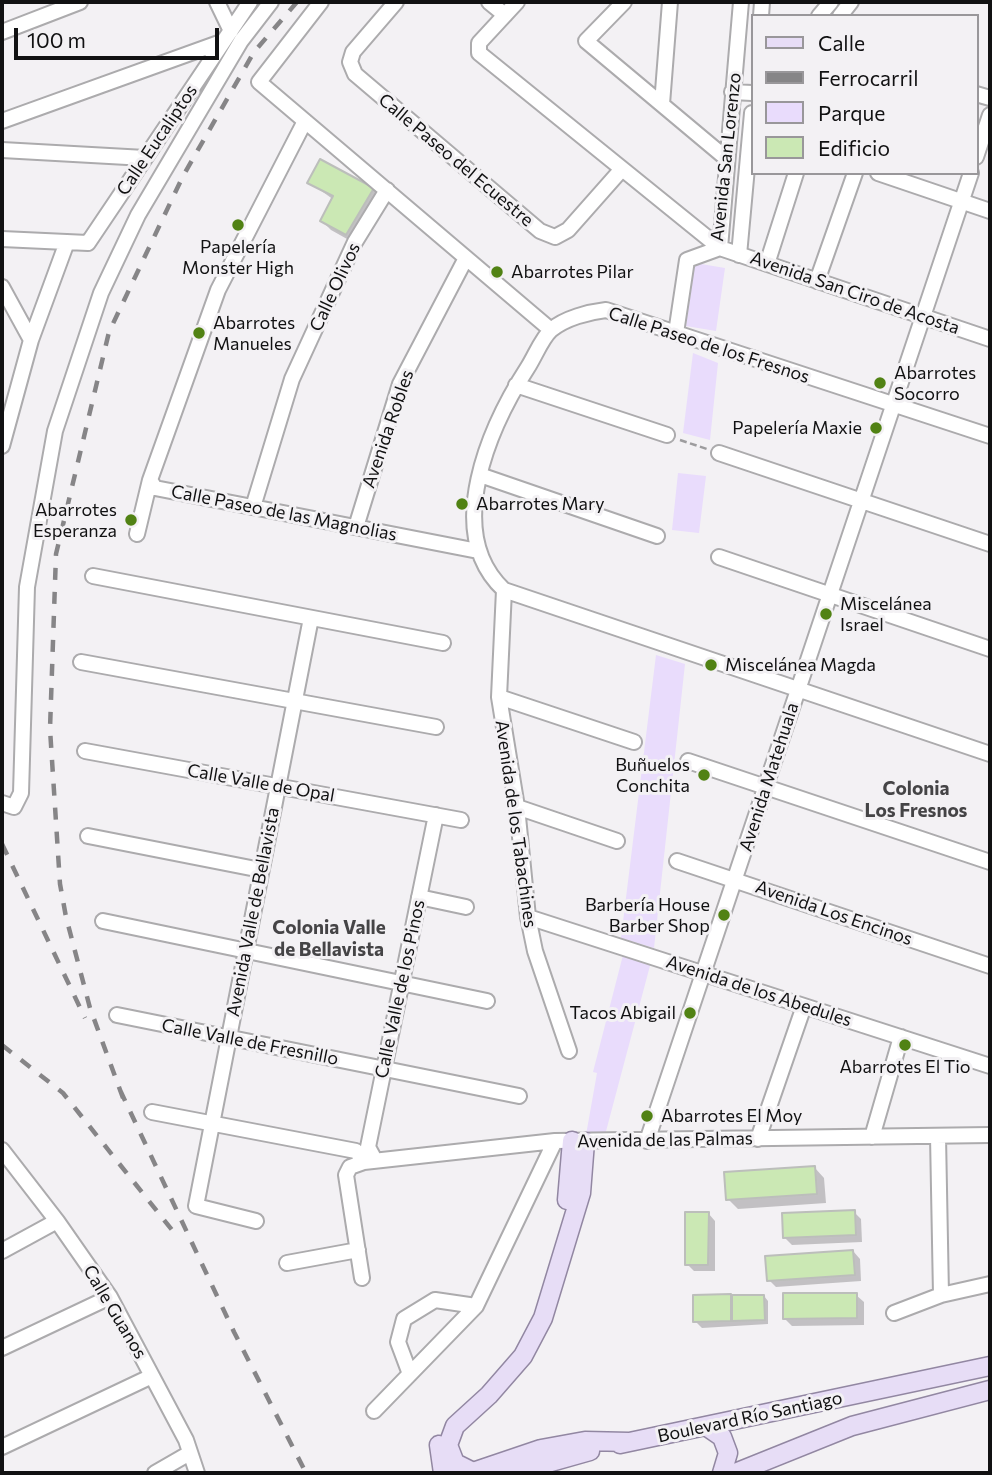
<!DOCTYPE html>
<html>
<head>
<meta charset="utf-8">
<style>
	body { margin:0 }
	#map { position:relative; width:992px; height:1475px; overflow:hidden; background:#f3f1f4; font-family:Commissioner,sans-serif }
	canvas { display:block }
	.frame { position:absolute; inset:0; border:4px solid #111112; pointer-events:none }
	.legend { position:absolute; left:751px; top:14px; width:228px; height:161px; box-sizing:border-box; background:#f3f1f4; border:2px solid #99979a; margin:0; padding:9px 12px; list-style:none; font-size:21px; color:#111112 }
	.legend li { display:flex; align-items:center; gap:14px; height:35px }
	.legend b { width:35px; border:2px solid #99979a }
	.scale { position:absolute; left:14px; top:28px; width:205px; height:32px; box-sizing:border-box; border:4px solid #111112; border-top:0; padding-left:9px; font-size:21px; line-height:24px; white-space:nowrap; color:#111112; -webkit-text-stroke:5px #f3f1f4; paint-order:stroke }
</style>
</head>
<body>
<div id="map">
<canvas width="992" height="1475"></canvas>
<div class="frame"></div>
<ul class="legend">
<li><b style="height:9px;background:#e7ddf6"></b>Calle</li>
<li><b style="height:9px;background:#868587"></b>Ferrocarril</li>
<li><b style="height:19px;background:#e9dcfc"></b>Parque</li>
<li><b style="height:19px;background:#cbe8b4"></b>Edificio</li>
</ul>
<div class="scale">100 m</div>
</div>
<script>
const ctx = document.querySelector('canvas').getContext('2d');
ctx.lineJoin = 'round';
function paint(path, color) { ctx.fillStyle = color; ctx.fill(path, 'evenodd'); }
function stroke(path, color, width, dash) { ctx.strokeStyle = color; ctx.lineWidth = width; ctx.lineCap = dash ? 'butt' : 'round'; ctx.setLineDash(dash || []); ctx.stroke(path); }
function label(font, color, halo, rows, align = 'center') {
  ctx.font = font + ' Commissioner,sans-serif'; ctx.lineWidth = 6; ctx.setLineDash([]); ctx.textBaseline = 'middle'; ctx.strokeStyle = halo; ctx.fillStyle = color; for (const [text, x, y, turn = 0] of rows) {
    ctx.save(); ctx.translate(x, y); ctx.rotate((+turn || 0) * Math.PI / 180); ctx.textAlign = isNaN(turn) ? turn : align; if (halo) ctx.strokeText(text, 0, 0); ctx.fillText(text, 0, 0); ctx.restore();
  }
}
paint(new Path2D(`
	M695 263 725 268 716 331 686 326Z
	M693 353 718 363 710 440 683 433Z
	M678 473 706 476 699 533 672 530Z
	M656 655 685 664 654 948 621 938Z
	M623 955 651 962 605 1135H586L597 1073 593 1072Z`), '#e9dcfc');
paint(new Path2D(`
	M309 182 373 189 383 199 356 244 331 230 322 221 334 200Z
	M815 1168 824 1178 826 1203 738 1209 728 1199Z
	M854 1212 861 1219 862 1242 792 1245 785 1238Z
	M708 1213 715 1221V1271H694L687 1264Z
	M853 1251 860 1259 861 1281 776 1287 769 1280Z
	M856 1295 864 1302V1325L792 1326 785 1319Z
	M730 1296 733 1300 764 1296 768 1301V1324L702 1328 695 1321Z`), '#0003');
const building = new Path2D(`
	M320 159 374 188 346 235 320 221 333 196 307 183Z
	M815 1166 817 1194 726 1200 724 1172Z
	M855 1210 856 1235 783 1238 782 1213Z
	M685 1212H709L708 1265H685Z
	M853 1250 855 1275 767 1281 765 1256Z
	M783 1293H857V1318L783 1319Z
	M731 1294V1321L693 1322V1295Z
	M732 1295H764L765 1320 732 1321Z`);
paint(building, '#cbe8b4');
stroke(building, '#bcbebb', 2);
const minor = new Path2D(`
	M217 2 231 31
	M321 2 259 82 551 330
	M396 2 353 52 350 62 355 74 540 231 555 237 568 230 622 169
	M489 2 505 15
	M517 2 479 43V53L720 248 990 339
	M624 2 586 41 727 159
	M761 16 762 2
	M819 16 831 2
	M840 16 851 2
	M2 32 80 2
	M732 92 752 93
	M976 94 990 98
	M662 104 670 2
	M2 121 224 41
	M305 121 218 290 150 480 155 488 478 551
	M2 150 145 158
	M976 157 990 115
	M878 173 990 211
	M2 239 88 243 250 2
	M720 248 741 2
	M739 255 752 113
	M767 264 796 173
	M817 281 855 173
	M2 287 31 340
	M676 333 687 260 720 248
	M516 385 667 435
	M990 436 606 310C589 312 565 318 551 330 542 338 535 356 528 367 490 426 442 532 504 590L990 754
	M2 446 31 340 67 242
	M719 453 990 544
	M480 475 657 536
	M253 507 292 379 355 242 387 190
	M356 527 400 384 466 258
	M137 534 150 480
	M719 557 990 649
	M93 576 443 643
	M504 590 499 697 517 807 528 917 535 951 569 1051
	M81 662 436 727
	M499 697 634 742
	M85 751 461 820
	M688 761 990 862
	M2 803 14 807 21 793 27 587 55 431 101 293 138 215 241 41 271 2
	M517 807 617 841
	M88 836 261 870
	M677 861 990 966
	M419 897 466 907
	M528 917 990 1066
	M103 921 487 1001
	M117 1015 519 1096
	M152 1112 356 1151 364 1162
	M938 1136 941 1295
	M872 1137 901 1037
	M758 1139 804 1006
	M647 1141 971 173
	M2 1150 57 1221 110 1297 186 1440 197 1473
	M375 1160 368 1147 436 815
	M256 1221 196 1206 311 618
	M2 1251 57 1221
	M287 1263 358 1250
	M362 1278 346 1175 350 1167 364 1162 555 1141 990 1135
	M894 1313 941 1295 990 1284
	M2 1348 110 1297
	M410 1374 398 1342 404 1319 435 1300 476 1306
	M374 1411 476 1306 555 1141
	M2 1447 152 1376
	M155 1473 188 1454`);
const major = new Path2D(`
	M585 1142 581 1193 543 1318 523 1356 489 1395 455 1426 448 1445 455 1463 473 1472 541 1449 585 1441 629 1442
	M567 1200 572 1141
	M706 1426 722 1437 728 1453 722 1473
	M620 1444 990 1366
	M439 1445 443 1473
	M512 1473 590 1451
	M735 1473 852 1426 990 1390`);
stroke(minor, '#acabad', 18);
stroke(major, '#9287a2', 21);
stroke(new Path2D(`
	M680 440 707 449`), '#9d9c9e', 2.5, [7, 3.5]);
stroke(minor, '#fff', 14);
stroke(major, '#e7ddf6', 18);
stroke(new Path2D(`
	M2 844 85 1018
	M2 1045 63 1093 172 1230
	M120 1090 234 1332 306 1473
	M123 1098 90 1008 66 917 60 884 50 729 56 554 109 332 183 176 254 52 297 2`), '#868587', 4.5, [12, 12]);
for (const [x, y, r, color] of [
	[238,225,7,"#518214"],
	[497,272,7,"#518214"],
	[199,333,7,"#518214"],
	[880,383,7,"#518214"],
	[876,428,7,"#518214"],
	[462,504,7,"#518214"],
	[131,520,7,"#518214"],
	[826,614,7,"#518214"],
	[711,665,7,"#518214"],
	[704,775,7,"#518214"],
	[724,915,7,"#518214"],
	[690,1013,7,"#518214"],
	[905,1045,7,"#518214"],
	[647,1116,7,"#518214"]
]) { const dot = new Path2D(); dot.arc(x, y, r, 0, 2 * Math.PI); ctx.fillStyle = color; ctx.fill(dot); stroke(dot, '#f3f1f4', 2.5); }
label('18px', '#111112', '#f3f1f4', [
	["Calle Eucaliptos",157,140,-56],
	["Avenida San Lorenzo",726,157,-84],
	["Calle Paseo del Ecuestre",456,160,40],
	["Calle Olivos",335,287,-65],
	["Avenida San Ciro de Acosta",855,293,19],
	["Calle Paseo de los Fresnos",709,345,18],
	["Avenida Robles",388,429,-71],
	["Calle Paseo de las Magnolias",284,513,11],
	["Avenida Matehuala",769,777,-72],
	["Calle Valle de Opal",261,783,10],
	["Avenida de los Tabachines",516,824,82],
	["Avenida Valle de Bellavista",253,912,-79],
	["Avenida Los Encinos",834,913,19],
	["Calle Valle de los Pinos",400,989,-78],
	["Avenida de los Abedules",759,991,18],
	["Calle Valle de Fresnillo",250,1042,11],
	["Avenida de las Palmas",665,1140,-1],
	["Calle Guanos",115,1312,59],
	["Boulevard Río Santiago",750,1417,-12]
]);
label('18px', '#111112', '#f3f1f4', [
	["Papelería",238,247,"center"],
	["Monster High",238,268,"center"],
	["Abarrotes Pilar",511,272],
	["Abarrotes",213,323],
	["Manueles",213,344],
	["Abarrotes",894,373],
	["Socorro",894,394],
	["Papelería Maxie",862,428,"right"],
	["Abarrotes Mary",476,504],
	["Abarrotes",117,510,"right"],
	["Esperanza",117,531,"right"],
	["Miscelánea",840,604],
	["Israel",840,625],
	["Miscelánea Magda",725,665],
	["Buñuelos",690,765,"right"],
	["Conchita",690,786,"right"],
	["Barbería House",710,905,"right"],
	["Barber Shop",710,926,"right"],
	["Tacos Abigail",676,1013,"right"],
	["Abarrotes El Tio",905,1067,"center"],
	["Abarrotes El Moy",661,1116]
], 'left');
label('bold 19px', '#454446', '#f3f1f4', [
	["Colonia",916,789],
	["Los Fresnos",916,811],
	["Colonia Valle",329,928],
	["de Bellavista",329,950]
]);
</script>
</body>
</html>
